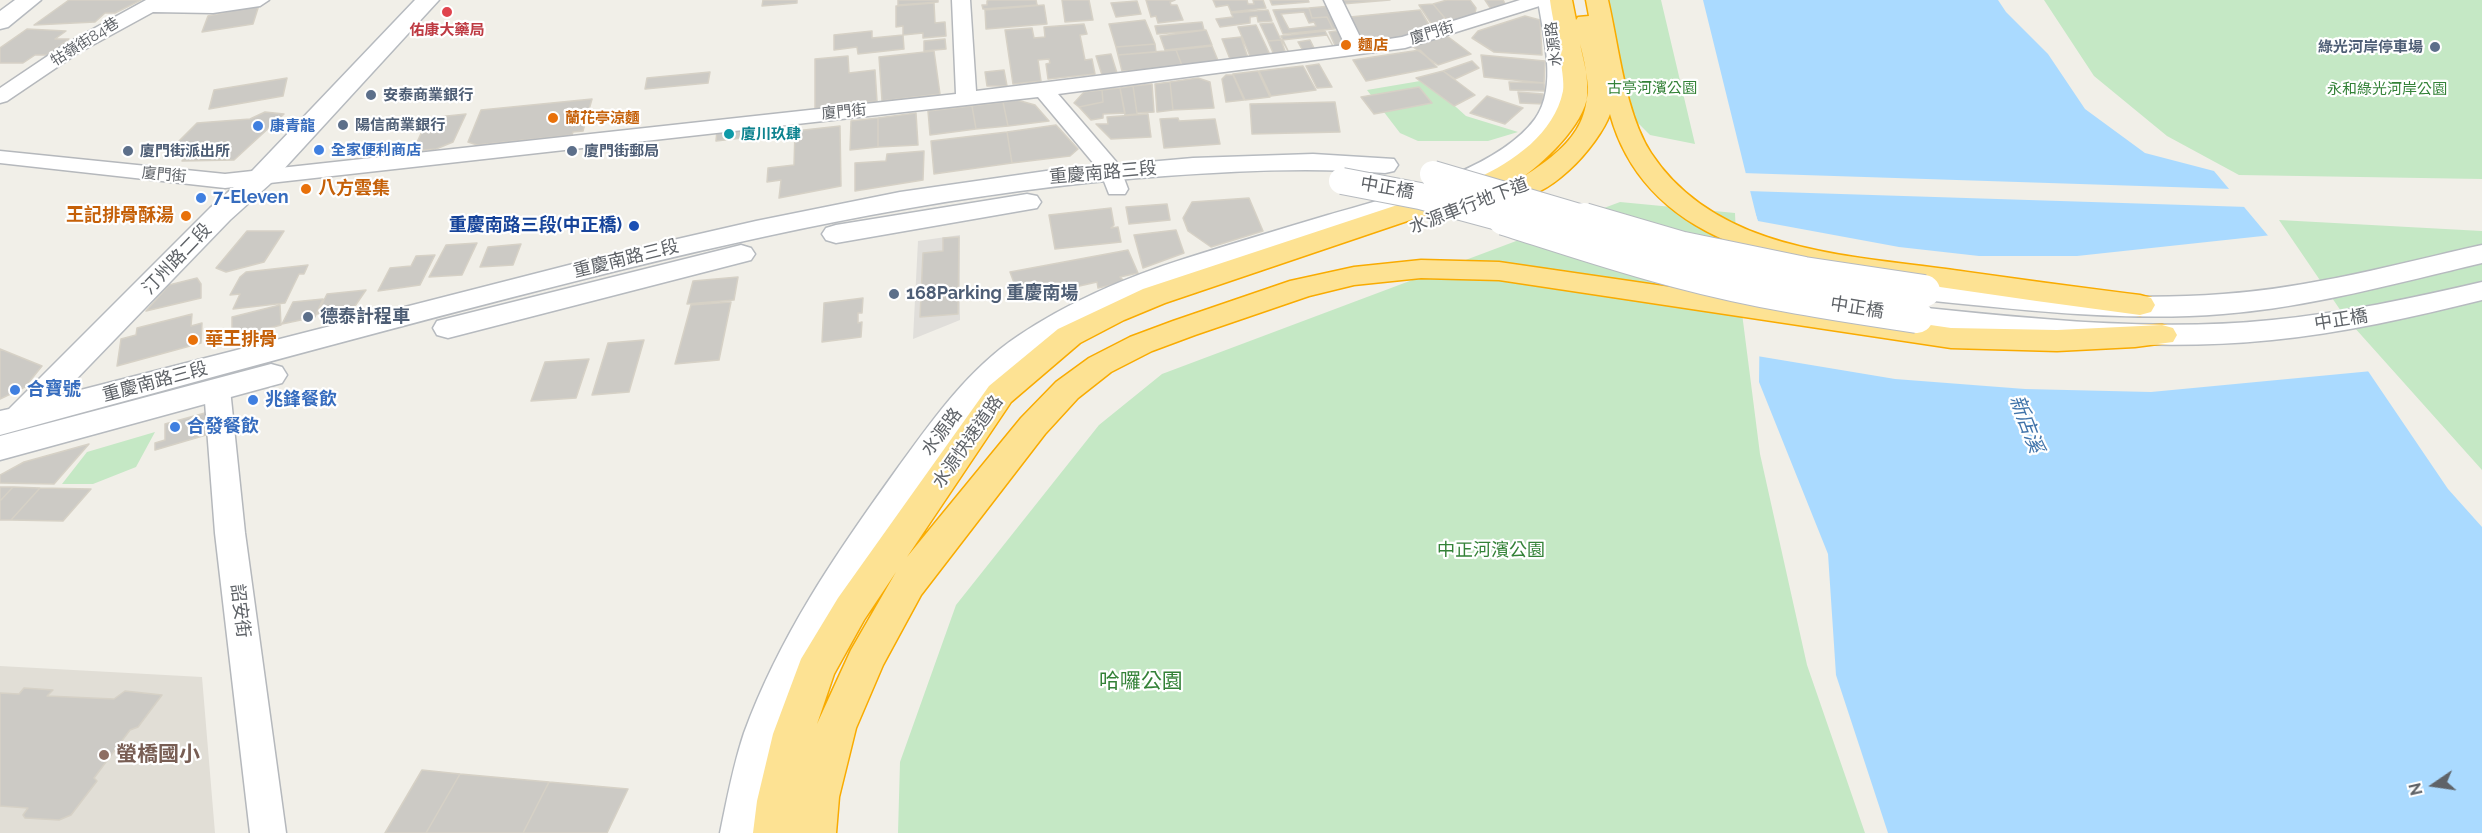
<!DOCTYPE html>
<html>
<head>
<meta charset="utf-8">
<style>
	body { margin:0 }
	#map { position:relative; width:2482px; height:833px; overflow:hidden; background:#f1efe8; font-family:Raleway,sans-serif }
	canvas { display:block }
	.north { position:absolute; left:2404px; top:755px; width:60px; height:60px; -webkit-text-stroke:4px #fff; paint-order:stroke; rotate:257deg; font-size:16px; font-weight:700; line-height:24px; text-align:center; color:#5f6368 }
	.north::after { content:''; display:block; margin:auto; width:21px; height:27px; background:#5f6368; clip-path:polygon(50% 0,100% 100%,50% 72%,0 100%) }
</style>
</head>
<body>
<div id="map">
<canvas width="2482" height="833"></canvas>
<div class="north">N</div>
</div>
<script>
const ctx = document.querySelector('canvas').getContext('2d');
ctx.lineJoin = 'round';
function paint(path, color) { ctx.fillStyle = color; ctx.fill(path, 'evenodd'); }
function stroke(path, color, width, dash) { ctx.strokeStyle = color; ctx.lineWidth = width; ctx.lineCap = dash ? 'butt' : 'round'; ctx.setLineDash(dash || []); ctx.stroke(path); }
function label(font, color, halo, rows, align = 'center') {
  ctx.font = font + ' Raleway,"Noto Sans TC",sans-serif'; ctx.lineWidth = 4.5; ctx.setLineDash([]); ctx.textBaseline = 'middle'; ctx.strokeStyle = halo; ctx.fillStyle = color; for (const [text, x, y, turn = 0] of rows) {
    ctx.save(); ctx.translate(x, y); ctx.rotate((+turn || 0) * Math.PI / 180); ctx.textAlign = isNaN(turn) ? turn : align; if (halo) ctx.strokeText(text, 0, 0); ctx.fillText(text, 0, 0); ctx.restore();
  }
}
paint(new Path2D(`
	M960 235V320L913 339 918 241Z`), '#e0deda');
paint(new Path2D(`
	M0 666 202 677 215 833H0Z`), '#e1ded6');
paint(new Path2D(`
	M1603 0H1661L1695 144 1650 135 1626 111Z
	M2044 0H2482V179L2239 175 2167 136 2094 76Z
	M1426 80 1466 116 1518 132 1488 141H1418L1400 133 1367 90Z
	M1620 202 1735 213 1738 282 1760 454 1807 665 1865 833H898L900 762 956 605 1099 425 1162 374Z
	M2279 220 2482 231V470L2345 317Z
	M155 432 136 467 93 484H62L87 452Z`), '#c5e8c5');
paint(new Path2D(`
	M1703 0H1998L2006 12 2048 54 2085 109 2145 153 2214 171 2311 287 2448 489 2482 527V833H1888L1836 675 1828 554 1759 382 1761 235Z`), '#aadaff');
paint(new Path2D(`
	M1742 173 2233 189 2248 207 1747 191 1758 221 1899 247 1979 256H2077L2272 235 2314 285 2372 371 2151 392 2025 389 1895 379 1757 356 1758 235Z`), '#f1efe8');
const building = new Path2D(`
	M69 0H141L115 13H105L95 22 34 25Z
	M763 0H797V3L762 6Z
	M898 0H938V2L898 5Z
	M990 0H1036L1037 5 983 9 982 5H987V1Z
	M1062 0H1089L1093 20 1065 22Z
	M1146 0H1175L1170 2 1171 5H1177L1183 20 1158 23 1156 16 1151 17Z
	M1213 0H1247L1248 4H1254L1253 0H1263L1266 8 1231 12 1228 5 1216 7Z
	M1270 0H1308L1309 2 1272 5Z
	M1340 0H1390L1342 4Z
	M1447 0H1470L1476 8 1475 14 1449 23 1433 4Z
	M1485 0H1503L1507 7 1493 12Z
	M1137 1 1141 14 1116 17 1111 3Z
	M934 3 935 23 945 22 946 36 923 38V33L903 35V26L896 27V6Z
	M1433 4 1449 23 1434 28 1419 5Z
	M259 5 253 24 202 32 208 16Z
	M1044 5 1047 24 986 29 985 10Z
	M1331 6 1341 28 1333 29 1327 17 1312 18 1309 8Z
	M1309 8 1312 18 1327 17 1333 29 1283 34 1273 10Z
	M1268 10 1272 21 1258 22 1257 16 1250 17V23L1220 27 1216 19 1233 17 1231 13Z
	M1420 10 1431 28 1399 39 1374 42 1362 39 1350 17Z
	M1304 12 1309 23 1314 22 1316 26 1289 29 1281 14Z
	M1525 16 1540 20 1542 55 1494 52 1472 38 1478 31Z
	M1145 20 1155 44 1116 47 1109 24Z
	M1202 22 1204 30 1157 34 1155 26Z
	M1273 23 1281 40 1268 41 1260 24Z
	M1084 24 1087 34 1080 35 1085 60 1092 59 1095 74 1048 79 1046 64 1050 63 1049 59 1038 60 1041 81 1013 84 1005 30 1032 28 1034 38 1045 37 1044 27Z
	M1256 25 1272 59 1252 61 1238 27Z
	M27 29 66 31 55 39H69L47 55H35L23 63H0V48Z
	M1206 30 1212 45 1165 50 1160 36Z
	M1344 30 1351 48 1337 50 1329 32Z
	M872 31V38L903 35 904 49 858 54 857 47 834 50V35Z
	M1325 31 1336 52 1291 57 1281 36Z
	M1443 33 1471 54 1438 65 1409 44Z
	M1327 35 1334 48 1289 53 1282 40Z
	M1241 37 1249 61 1239 62 1230 59 1222 39Z
	M945 39 946 49 924 51V41Z
	M1281 40 1286 54 1274 55 1268 41Z
	M1310 40 1315 50 1303 51 1298 42Z
	M1155 44 1156 52 1118 55 1116 47Z
	M1212 46 1219 63 1183 68 1176 50Z
	M1176 50 1183 68 1122 71 1118 55Z
	M1420 50 1437 67 1366 81 1353 60Z
	M934 51 940 94 882 101 879 57Z
	M1111 54 1117 73 1102 75 1096 56Z
	M1481 55 1545 61 1544 83 1484 77Z
	M848 56 849 73 875 70 877 101 815 108V59Z
	M1472 61 1479 68 1455 79 1443 71Z
	M1319 64 1332 87 1317 88 1306 66Z
	M1303 66 1316 90 1271 96 1259 71Z
	M1004 70 1007 86H987L985 72Z
	M1258 71 1270 97 1245 100 1233 74Z
	M1443 71 1475 95 1454 106 1416 78Z
	M710 72 708 83 645 89 647 78Z
	M1226 75H1233L1244 100 1226 102 1222 79Z
	M287 78 283 96 209 109 214 90Z
	M1198 78 1210 82 1214 108 1173 110 1170 82Z
	M1170 82 1173 110 1157 112 1155 84Z
	M1509 82 1544 83 1545 91 1510 90Z
	M1152 84 1154 112 1137 113 1133 86Z
	M1133 86 1137 114 1125 115 1120 88Z
	M1419 87 1432 103 1374 114 1361 97Z
	M1120 88 1125 113 1103 114V118L1091 120 1079 107 1103 102 1102 90Z
	M1102 90 1103 102 1079 107 1074 103 1084 92Z
	M1518 92 1543 94 1544 104 1520 103Z
	M1487 96 1523 108 1505 124 1470 113Z
	M592 99 583 131 573 132 572 135 477 145 468 142 481 110Z
	M1017 100 1035 105 1049 121 1008 126 1003 102Z
	M1003 102 1008 126 976 129 972 106Z
	M1335 102 1340 132 1252 134 1250 104Z
	M972 106 976 129 930 135 928 111Z
	M265 112 284 114 234 160 182 161 185 157H163L197 123 250 119Z
	M916 113 918 145 878 147V118Z
	M466 114 453 142 436 149 413 151 428 118Z
	M1148 114 1151 137 1111 139 1096 124H1108L1107 117Z
	M878 118V147L850 150 851 121Z
	M1178 118 1179 121 1215 119 1220 144 1164 148 1160 119Z
	M1056 125 1078 149 1070 156 1012 163 1007 132Z
	M840 126 841 186 779 198 781 180 767 182 768 168 794 165 795 131Z
	M742 127V138L716 141 717 130Z
	M1007 132 1012 163 934 174 931 141Z
	M924 151 923 180 855 191V163L886 161 887 154Z
	M1249 198 1263 231 1211 247 1188 231 1183 218 1192 202Z
	M1167 204 1170 220 1129 224 1126 207Z
	M1111 208 1114 225 1111 228 1118 227 1121 242 1055 249 1049 215Z
	M1176 230 1184 253 1143 268 1134 235Z
	M247 231H284L264 262 226 272 216 268Z
	M959 237 958 314 920 317 923 253 943 251V238Z
	M477 243 462 275 429 277 446 245Z
	M521 244 513 265 480 267 488 247Z
	M1128 250 1138 273 1120 277 1125 282 1098 288 1097 282 1062 290 1064 295 1040 300 1039 295 1020 299 1010 272Z
	M435 255 420 285 378 291 390 268 411 266 416 256Z
	M308 265 304 274H299L285 303 233 309 240 294 230 295 240 277 246 272Z
	M738 277 734 300 687 304 693 281Z
	M197 278 201 284V298L146 311 169 285Z
	M366 290 355 306 317 314 327 294Z
	M863 298 862 313H858V323L862 322 861 337 822 342 824 303Z
	M323 299 315 317 282 324 293 302Z
	M731 302 719 360 675 364 691 305Z
	M280 305 281 325 232 338V317Z
	M192 314 191 326 202 323 201 343 117 366 121 339 136 335 137 328Z
	M644 340 629 392 592 395 608 343Z
	M0 349 42 366 25 387 0 399Z
	M589 359 576 398 531 401 545 362Z
	M205 413 206 435 155 450V443L165 440V424Z
	M89 444 54 484 0 483V475L24 462Z
	M0 487H13L0 501Z
	M13 487 40 488 11 520H0V501Z
	M40 488 91 489 63 521 11 520Z
	M24 688 53 690 47 696 114 699 125 691 162 695 138 727 130 730 94 778 97 781 71 815 59 820 25 818 23 815 28 808 0 806V693L19 694Z
	M422 770 460 774 426 833H385Z
	M460 774 549 782 523 833H426Z
	M549 782 628 789 607 833H523Z`);
paint(building, '#cccac5');
stroke(building, '#d6d1c6', 1.5);
const street = new Path2D(`
	M146 0H269L260 6 213 13 153 12 78 53 7 101 0 103V88L64 45Z
	M952 0H970L976 91 1345 45 1324 0H1342L1363 43 1402 37 1520 0H1548L1546 4 1405 48 1058 94 1119 165 1128 189 1125 194H1109L1100 171 1038 97 225 188 0 163V151L225 174 956 94Z
	M217 380 226 383 230 389 245 533 286 833H250L215 533 204 389 208 383Z`);
const secondary = new Path2D(`
	M15 0H41L8 27 0 29V11Z
	M415 0H439L271 183 230 220 61 395 612 254 756 221 900 192 1046 171 1193 158 1313 154 1394 159 1398 165 1394 171 1385 173C1311 167 1238 171 1165 176 968 190 775 231 584 279 389 328 195 382 0 435V411L9 409 210 208 252 171Z
	M1538 0H1560C1566 35 1580 78 1564 113 1531 184 1406 209 1339 230 1284 247 1229 263 1175 282 1127 299 1081 321 1039 351 989 387 954 439 920 490 866 567 815 644 785 734 774 766 769 800 764 833H720C727 799 733 766 744 733 779 637 835 555 894 473 930 423 967 370 1018 336 1070 301 1127 277 1187 258 1234 243 1281 229 1328 215 1389 197 1496 172 1535 119 1558 87 1543 35 1538 0Z
	M1027 194 1037 196 1041 202 1037 208 836 243 826 240 822 234 826 228 836 225Z
	M741 245 751 248 755 254 751 260 448 338 437 335 433 328 437 321Z
	M2482 245V263C2397 283 2311 307 2223 314 2124 322 2023 310 1924 300L1913 298 1909 291 1913 284 1924 282C2023 291 2124 302 2223 294 2311 288 2397 264 2482 245Z
	M2482 282V300C2413 317 2343 333 2272 340 2154 352 2034 339 1917 327L1906 324 1902 317 1906 310 1917 307C2034 319 2154 332 2272 320 2343 313 2413 298 2482 282Z
	M271 364 282 367 287 375 282 383 0 460V436Z`);
const highway = new Path2D(`
	M1550 0H1572L1576 20 1578 17 1589 16 1586 0H1608C1619 47 1625 113 1651 153 1715 250 1842 255 1946 269 2011 278 2075 287 2140 295L2151 298 2155 305 2151 312 2140 315C2071 306 2002 296 1933 286 1811 268 1649 256 1610 114 1599 145 1545 206 1508 197L1504 191 1515 181 1496 191 1165 303 1124 320 1080 343 1011 402 907 557 1021 418 1056 382 1089 358 1130 337 1173 321 1290 281 1354 267 1421 260 1499 262 1951 328 2057 330 2162 325 2173 328 2177 335 2173 342 2135 347 2057 351 1951 348 1499 280 1421 278 1354 285 1309 296 1195 335 1152 351 1111 372 1078 398 1045 434 921 595 883 665 856 728 839 797 836 833H753L757 801 773 734 801 659 838 598 989 386 1058 329 1143 289 1476 179C1514 161 1554 134 1563 91 1566 77 1552 18 1550 0ZM1580 44C1599 113 1581 140 1523 177 1548 159 1590 119 1588 87 1587 73 1583 58 1580 44ZM896 572 851 650 817 724 834 674 864 620Z`);
stroke(street, '#b5b8bc', 3);
stroke(secondary, '#b6babf', 3);
stroke(highway, '#f9ab00', 3);
paint(street, '#fff');
paint(secondary, '#fff');
paint(highway, '#fde293');
const secondaryBridgeFar1 = new Path2D(`
	M1433 174 1589 220
	M1342 181 1420 196 1509 220`);
const secondaryBridge = new Path2D(`
	M1504 219C1562 237 1620 257 1679 272 1757 293 1837 305 1917 317
	M1584 219 1683 248 1804 273 1924 291`);
stroke(secondaryBridgeFar1, '#b6babf', 28, []);
stroke(secondaryBridge, '#b6babf', 34, []);
stroke(secondaryBridgeFar1, '#fff', 26);
stroke(secondaryBridge, '#fff', 32);
for (const [x, y, r, color] of [
	[447,12,6,"#e0444e"],
	[1346,45,6,"#e8710a"],
	[2435,47,6,"#5c6f8a"],
	[371,95,6,"#5c6f8a"],
	[553,118,6,"#e8710a"],
	[343,125,6,"#5c6f8a"],
	[258,126,6,"#3f7fe0"],
	[729,134,6,"#0f9aa8"],
	[319,150,6,"#3f7fe0"],
	[128,151,6,"#5c6f8a"],
	[572,151,6,"#5c6f8a"],
	[306,189,6,"#e8710a"],
	[201,198,6,"#3f7fe0"],
	[186,216,6,"#e8710a"],
	[634,226,6,"#1a4fb4"],
	[894,294,6,"#5c6f8a"],
	[308,317,6,"#5c6f8a"],
	[193,340,6,"#e8710a"],
	[15,390,6,"#3f7fe0"],
	[253,400,6,"#3f7fe0"],
	[175,427,6,"#3f7fe0"],
	[104,755,6,"#8d6e63"]
]) { const dot = new Path2D(); dot.arc(x, y, r, 0, 2 * Math.PI); ctx.fillStyle = color; ctx.fill(dot); stroke(dot, '#fff', 2); }
label('bold 15px', '#be3a42', '#fff', [
	["佑康大藥局",447,30]
]);
label('15px', '#5f6368', '#fff', [
	["廈門街",1432,33,-17],
	["牯嶺街84巷",85,42,-32],
	["水源路",1554,44,-97],
	["廈門街",844,112,-6],
	["廈門街",164,175,5]
]);
label('bold 15px', '#c56008', '#fff', [
	["麵店",1358,45],
	["蘭花亭涼麵",565,118]
], 'left');
label('bold 15px', '#4e5e75', '#fff', [
	["綠光河岸停車場",2423,47,"right"],
	["安泰商業銀行",383,95],
	["陽信商業銀行",355,125],
	["廈門街派出所",140,151],
	["廈門街郵局",584,151]
], 'left');
label('15px', '#348238', '#fff', [
	["古亭河濱公園",1652,88],
	["永和綠光河岸公園",2387,89]
]);
label('bold 15px', '#366cbe', '#fff', [
	["康青龍",270,126],
	["全家便利商店",331,150]
], 'left');
label('bold 15px', '#0d838f', '#fff', [
	["廈川玖肆",741,134]
], 'left');
label('18px', '#5f6368', '#fff', [
	["重慶南路三段",1103,173,-5],
	["中正橋",1387,188,10],
	["水源車行地下道",1469,206,-21],
	["汀州路二段",177,259,-46],
	["重慶南路三段",626,259,-14],
	["中正橋",1857,308,9],
	["中正橋",2341,320,-9],
	["重慶南路三段",155,382,-15],
	["水源路",942,432,-53],
	["水源快速道路",968,442,-55],
	["詔安街",240,611,83]
]);
label('bold 18px', '#c56008', '#fff', [
	["八方雲集",318,189],
	["王記排骨酥湯",174,216,"right"],
	["華王排骨",205,340]
], 'left');
label('bold 18px', '#366cbe', '#fff', [
	["7-Eleven",213,198],
	["合寶號",27,390],
	["兆鋒餐飲",265,400],
	["合發餐飲",187,427]
], 'left');
label('bold 18px', '#164399', '#fff', [
	["重慶南路三段(中正橋)",622,226]
], 'right');
label('bold 18px', '#4e5e75', '#fff', [
	["168Parking 重慶南場",906,294],
	["德泰計程車",320,317]
], 'left');
label('18px', '#348238', '#fff', [
	["中正河濱公園",1491,551]
]);
label('italic 20px', '#4174aa', '#fff', [
	["新店溪",2026,424,69]
]);
label('21px', '#348238', '#fff', [
	["哈囉公園",1141,682]
]);
label('bold 21px', '#785e54', '#fff', [
	["螢橋國小",116,755]
], 'left');
</script>
</body>
</html>
